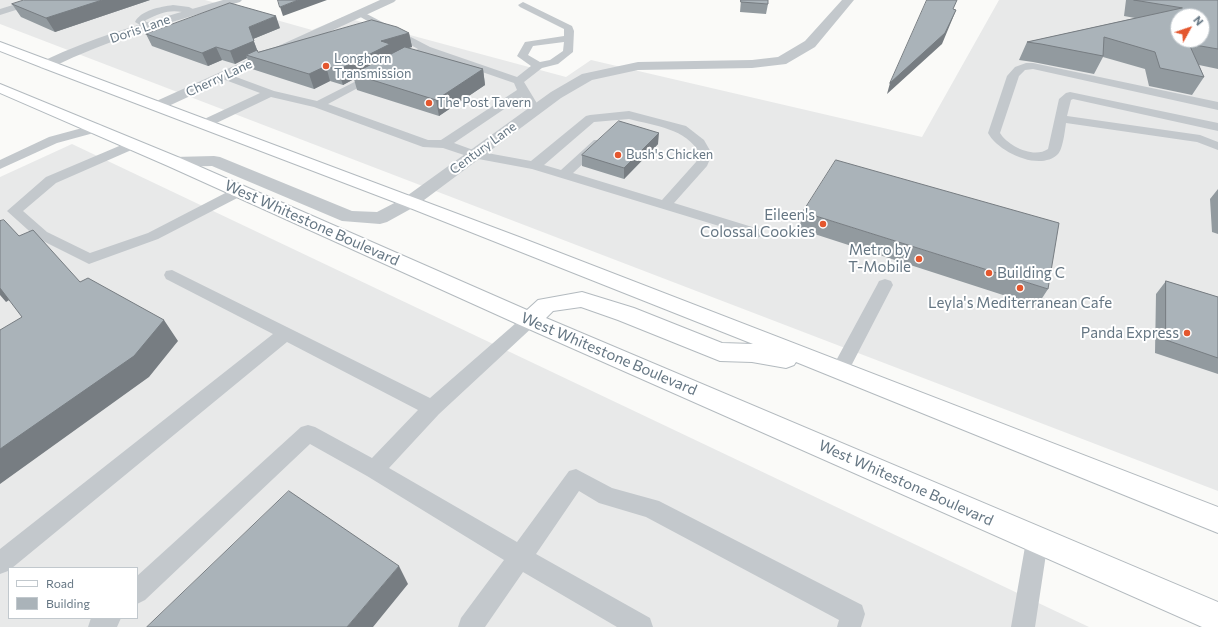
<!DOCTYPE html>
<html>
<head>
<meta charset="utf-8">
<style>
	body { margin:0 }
	#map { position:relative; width:1218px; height:627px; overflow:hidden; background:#fafaf8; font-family:Commissioner,sans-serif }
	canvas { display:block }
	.legend { position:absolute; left:8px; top:567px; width:130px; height:52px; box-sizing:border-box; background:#fff; border:1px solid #c1c8cd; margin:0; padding:5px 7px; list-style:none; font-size:12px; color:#657683 }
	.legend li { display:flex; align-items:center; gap:8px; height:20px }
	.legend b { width:20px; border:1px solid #c1c8cd }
	.north { position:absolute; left:1170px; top:8px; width:40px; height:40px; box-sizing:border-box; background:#fff; border:1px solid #c1c8cd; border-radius:50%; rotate:50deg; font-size:11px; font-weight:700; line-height:16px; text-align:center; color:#657683 }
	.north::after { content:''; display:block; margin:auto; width:14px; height:18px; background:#e4572e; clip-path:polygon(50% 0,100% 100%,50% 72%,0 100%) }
</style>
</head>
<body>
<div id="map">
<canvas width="1218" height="627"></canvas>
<ul class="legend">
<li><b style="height:5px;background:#fff"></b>Road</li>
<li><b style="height:11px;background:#aab3b9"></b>Building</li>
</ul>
<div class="north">N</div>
</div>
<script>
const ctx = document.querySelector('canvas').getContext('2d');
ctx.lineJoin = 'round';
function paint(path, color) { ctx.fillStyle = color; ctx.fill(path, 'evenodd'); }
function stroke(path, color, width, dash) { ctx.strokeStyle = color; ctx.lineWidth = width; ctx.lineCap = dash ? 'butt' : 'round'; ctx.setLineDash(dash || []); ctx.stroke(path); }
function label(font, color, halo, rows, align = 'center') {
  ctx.font = font + ' Commissioner,sans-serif'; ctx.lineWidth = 4; ctx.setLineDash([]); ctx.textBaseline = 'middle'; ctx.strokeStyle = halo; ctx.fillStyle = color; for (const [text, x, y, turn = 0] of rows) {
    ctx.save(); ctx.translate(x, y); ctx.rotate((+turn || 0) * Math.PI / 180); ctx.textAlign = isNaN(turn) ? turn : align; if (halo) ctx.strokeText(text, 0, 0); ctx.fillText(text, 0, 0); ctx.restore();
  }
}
paint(new Path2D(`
	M0 0H205L312 30 343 17 566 77 591 60 922 137 999 0H1218V491L0 24ZM1178 16H1202V40H1178Z
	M72 144 1089 627H0V177ZM9 568H137V618H9Z`), '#e8e9e9');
const secondary = new Path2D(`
	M0 42 519 237 1218 507V533L796 362 794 365 786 368 752 362 720 361 618 320 581 307 553 311 546 318 1218 602V627H1202L522 326 168 166 0 93V84L180 158 527 310 538 300 582 292 634 308 722 343 753 344 405 206 46 69 0 51Z`);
stroke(secondary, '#b3babf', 2);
paint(new Path2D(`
	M29 0H43L41 2 0 15V9Z
	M523 2 572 26 574 31 573 52 558 64 542 68 524 82 541 110 539 113H531L522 97 454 143 476 151 531 161 586 116 590 115 629 111 686 126 704 140 712 154 707 166 674 203 762 230 764 233 762 236 757 238 752 236 532 169 473 158 443 148 423 147 314 107 271 97 208 127H200L198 124 200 121 260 93 220 78 218 76 220 74H228L274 91 317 101 376 71 380 72 381 74 380 76 328 104 428 140H441L517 90 514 83 427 53 404 63H396L395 61 396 59 418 49 355 14 357 12H363L430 47 517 77 531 66 517 56 525 42 564 36V29L520 7 518 5ZM564 42 563 51 550 60 540 62 528 55 533 46ZM629 119C655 126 686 128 700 154L696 162 662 200 573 173 602 146 604 143 602 140H594L561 170 544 165 594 122Z
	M173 5 189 7 197 11 192 14C172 9 164 11 146 20L145 21 152 26 147 29 135 22C141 10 160 7 173 5Z
	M1026 63H1033L1218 102V110L1033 69 1025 70 1019 76 1000 133C1008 146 1034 159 1048 149L1059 99 1066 93 1070 92 1218 123V131L1073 99 1071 100 1067 116 1200 135 1218 142V150L1197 142 1066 123C1065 130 1063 149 1058 154 1040 172 998 152 988 133L1007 76 1015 67Z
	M97 124 101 125 103 128 101 131 57 143 0 169V160L49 137Z
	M131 141 136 142 137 145 136 148 56 183 23 211 47 232 90 253 148 233 235 188 240 187 245 188 247 191 245 194 158 239 89 264 37 238 7 211 46 177Z
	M172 270 430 398 524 316 530 314 536 316 539 320 536 324 439 414 389 468 517 542 569 471 576 469 612 488 659 501 862 605 865 614 861 627H837L839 620 646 517 599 503 579 491 536 554 650 618 653 627H617L523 572 485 627H458L461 618 504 560 367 476 310 444 145 600 137 604V576L301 427 308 425 315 427 372 458 418 410 287 342 12 568H9L8 571 0 574V549L273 334 166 279 164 275 166 271Z
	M885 279 891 281 893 285 849 370 847 375 840 377 833 375 831 370 877 285 879 281Z
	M1037 530 1045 533 1048 541 1035 627H1011L1026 541 1029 533Z
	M91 618H121L117 627H88Z`), '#c3c8cc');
paint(new Path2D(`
	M223 0H242L240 2C176 21 110 38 51 68L46 69 41 68 39 65 41 62C99 34 162 18 223 0Z
	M380 0H396L394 2 162 109 157 111 152 109 149 106 152 103Z
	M842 0H854L815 47 786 64 752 68 638 70 592 80 561 98 416 206 387 222 380 224 342 221 212 166 174 167 168 166 165 162 168 158 174 157 214 156 220 157 352 211 377 212 404 198 551 92 582 74 638 62 752 60 778 57 805 41Z`), '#c3c8cc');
paint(secondary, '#fff');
paint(new Path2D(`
	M150 0 55 32 21 17 12 4Z
	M741 0 768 4 766 14 740 12Z
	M1126 0H1218V69L1199 65 1204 77 1192 95 1149 86 1145 69 1103 57 1094 74 1033 62 1019 60 1027 42 1135 18 1124 16Z
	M280 28 253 39 258 52 409 33 412 47 408 48 483 69 485 85 439 116 357 90 354 79 343 85 330 81 314 89 252 69 247 58 235 64 222 60 208 66 152 46 146 34Z
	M658 144 624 179 582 166V155Z
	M1218 189V234L1212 232 1210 199Z
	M803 212 1048 289 1037 306 799 229Z
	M1166 281 1218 297V374L1155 353 1156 294Z`), '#929a9f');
paint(new Path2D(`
	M102 0H150L55 32 46 18Z
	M298 0H327L283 16 280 7Z
	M956 10 952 20 942 44 887 94 890 83Z
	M276 16 280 28 253 39 258 53 246 55 247 58 235 64 230 51 249 27Z
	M409 33 412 47 392 53 394 58 353 74 354 79 343 85 338 70 381 41Z
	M216 47 222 60 208 66 202 53Z
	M326 66 330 81 314 89 309 74Z
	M483 69 485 85 439 116 436 100Z
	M659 133 658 144 624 179V168Z
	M0 286 11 299 6 302 0 295Z
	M164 320 178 341 149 377 0 484V449Z
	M399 566 408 584 373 627H347Z`), '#777d82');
const building = new Path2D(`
	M24 0H102L46 18 12 4Z
	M278 0H298L280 7Z
	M741 0H768V4L741 2Z
	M927 0H957L953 9 956 10 945 33 890 83Z
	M1134 0H1218V49L1189 44 1204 77 1160 68 1155 52 1104 37 1103 56 1041 44 1027 42 1182 8ZM1178 16H1202V40H1178Z
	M230 3 276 16 249 27 254 41 230 51 216 47 202 53 146 34Z
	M372 20 397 27 409 33 381 41 390 44 338 70 326 66 309 74 246 55 257 50 258 52Z
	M405 47 483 69 436 100 353 74Z
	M619 121 659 133 624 168 582 155Z
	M836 160 1059 223 1048 289 803 212Z
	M4 220 19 236 33 230 80 282 88 278 164 320 134 356 0 449V330L22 317 0 288V221Z
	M1166 281 1218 297V358L1166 340Z
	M289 491 399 566 347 627H147Z`);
paint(building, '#aab3b9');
stroke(building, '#777d82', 1);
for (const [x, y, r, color] of [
	[326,66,4,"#e4572e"],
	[429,103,4,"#e4572e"],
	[618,155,4,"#e4572e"],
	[823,224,4,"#e4572e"],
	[919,259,4,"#e4572e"],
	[989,273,4,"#e4572e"],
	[1020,288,4,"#e4572e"],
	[1187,333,4,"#e4572e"]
]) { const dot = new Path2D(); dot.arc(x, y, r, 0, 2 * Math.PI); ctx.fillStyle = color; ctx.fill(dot); stroke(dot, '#fff', 1.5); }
label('13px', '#657683', '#fff', [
	["Doris Lane",140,29,-19],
	["Cherry Lane",219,78,-25],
	["Century Lane",483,148,-36]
]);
label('13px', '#657683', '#fff', [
	["Longhorn",334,59],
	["Transmission",334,74],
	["The Post Tavern",437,103],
	["Bush's Chicken",626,155]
], 'left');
label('15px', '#657683', '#fff', [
	["Eileen's",815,215],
	["Colossal Cookies",815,232],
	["Metro by",911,250],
	["T-Mobile",911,267],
	["Building C",997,273,"left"],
	["Leyla's Mediterranean Cafe",1020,303,"center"],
	["Panda Express",1179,333]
], 'right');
label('15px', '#657683', '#fff', [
	["West Whitestone Boulevard",312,223,24],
	["West Whitestone Boulevard",609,354,23],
	["West Whitestone Boulevard",906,483,24]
]);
</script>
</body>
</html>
